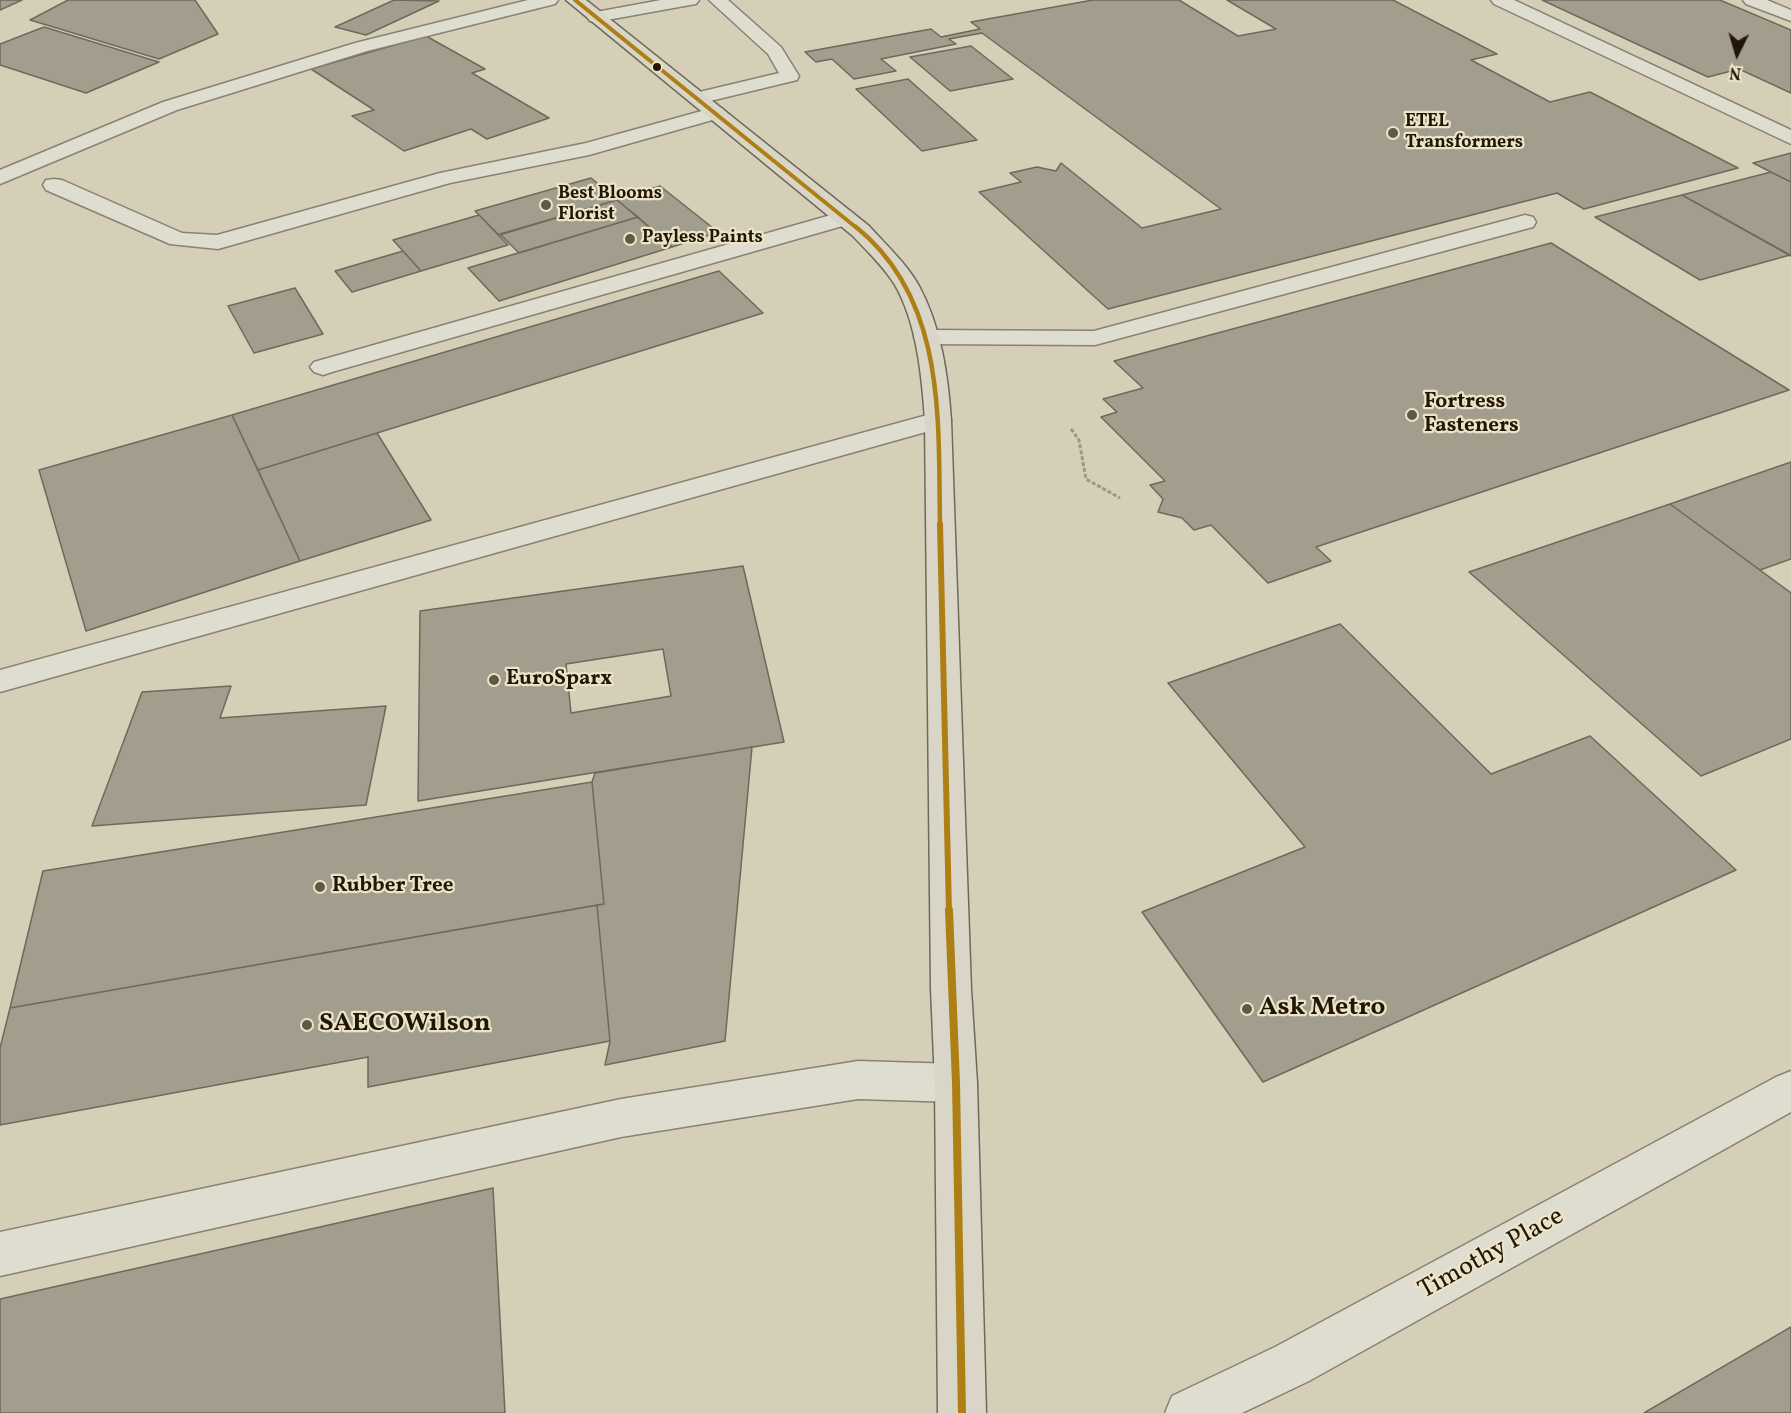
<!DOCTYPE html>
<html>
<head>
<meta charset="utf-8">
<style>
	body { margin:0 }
	#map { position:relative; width:1791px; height:1413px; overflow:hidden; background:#d5cfb8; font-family:Vollkorn,serif }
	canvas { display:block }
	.north { position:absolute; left:1707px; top:24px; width:60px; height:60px; -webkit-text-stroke:4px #ece4c9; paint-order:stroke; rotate:185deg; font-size:16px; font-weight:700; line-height:24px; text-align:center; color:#221606 }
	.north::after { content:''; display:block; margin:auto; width:21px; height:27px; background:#221606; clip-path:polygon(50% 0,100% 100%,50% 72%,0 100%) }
</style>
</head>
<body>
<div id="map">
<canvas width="1791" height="1413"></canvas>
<div class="north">N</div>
</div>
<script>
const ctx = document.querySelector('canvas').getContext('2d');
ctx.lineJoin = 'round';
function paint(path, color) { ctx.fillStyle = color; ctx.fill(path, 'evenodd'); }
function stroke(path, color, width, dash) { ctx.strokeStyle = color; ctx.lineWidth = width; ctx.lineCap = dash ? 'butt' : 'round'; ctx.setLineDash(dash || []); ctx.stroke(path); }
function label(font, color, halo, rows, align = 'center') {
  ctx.font = font + ' Vollkorn,serif'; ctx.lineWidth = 4.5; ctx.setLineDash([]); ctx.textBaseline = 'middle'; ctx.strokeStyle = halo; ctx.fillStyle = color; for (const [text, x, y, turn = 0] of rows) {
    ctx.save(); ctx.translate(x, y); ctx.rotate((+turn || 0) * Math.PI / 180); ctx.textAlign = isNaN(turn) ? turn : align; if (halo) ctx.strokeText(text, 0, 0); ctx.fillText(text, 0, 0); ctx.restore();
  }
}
const building = new Path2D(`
	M0 0H22L0 10Z
	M68 0H195L218 34 159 59 30 20Z
	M394 0 439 1 366 35 335 27Z
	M1093 0H1179L1238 36 1276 29 1227 0H1393L1497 54 1471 60 1550 102 1590 92 1738 168 1584 209 1557 193 1108 309 979 192 1021 182 1010 173 1037 167 1056 171 1061 163 1142 228 1221 209 982 33 949 39 956 44 881 59 896 71 854 79 832 59 816 62 805 52 931 29 941 37 980 29 971 22Z
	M1542 0H1720L1791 30V93L1739 69 1708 77Z
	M44 27 159 62 86 93 0 65V44Z
	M426 36 485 69 472 73 549 118 487 139 471 129 404 151 352 116 374 110 311 69Z
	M971 46 1013 79 950 91 910 57Z
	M908 79 977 140 922 151 856 89Z
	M1791 153V182L1753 163Z
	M1771 172 1791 182V256L1682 195Z
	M591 178 617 200 499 235 475 211Z
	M660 186 718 232 672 247 616 199Z
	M1682 195 1790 255 1700 280 1595 217Z
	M617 200 638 217 519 253 500 234Z
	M479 215 508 245 421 271 393 240Z
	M638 217 672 247 499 301 468 268Z
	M1551 243 1789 390 1316 547 1331 561 1268 583 1211 525 1194 530 1182 518 1158 512 1163 499 1150 485 1165 481 1101 417 1117 412 1103 399 1143 388 1114 361Z
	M403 251 421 271 352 292 335 271Z
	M719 271 763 313 258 470 232 415Z
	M295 288 323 334 254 353 228 306Z
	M232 415 300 561 86 631 39 470Z
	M377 433 431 520 300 561 258 470Z
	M1791 462V559L1760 570 1670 504Z
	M1670 504 1791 593V739L1701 776 1469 572Z
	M743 566 784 742 418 801 420 611ZM663 649 671 696 571 713 566 664Z
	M1340 624 1491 774 1590 736 1736 870 1263 1082 1142 912 1305 847 1168 683Z
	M231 686 220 718 386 706 366 805 92 826 142 692Z
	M752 747 725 1041 605 1065 610 1041 597 905 604 904 592 782 595 773Z
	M592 782 604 904 10 1008 43 871Z
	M597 905 610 1041 368 1087V1057L0 1125V1048L10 1008Z
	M493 1188 505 1413H0V1299Z
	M1791 1327V1413H1644Z`);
paint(building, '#a29d8d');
stroke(building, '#6e695b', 1.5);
const minor = new Path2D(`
	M528 0H558L555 4 367 51 177 110 0 184V170L163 102 355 43Z
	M661 0H699L696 4 690 5 596 22 590 21 587 17 590 13 596 12Z
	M709 0H728L781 47 799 76 797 80 698 104 691 102 688 98 691 94 779 73 768 54Z
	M1491 0H1514L1791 130V144L1494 4Z
	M1743 0H1767L1791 10V21L1746 4Z
	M716 107 723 109 726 113 723 117 589 155 450 183 218 249 170 244 46 190 43 185 46 180 54 179 62 180 182 233 217 235 440 173 586 143Z
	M845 211 853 213 856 218 853 223 332 372 323 375 314 372 310 367 314 362Z
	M1525 215 1533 217 1536 222 1533 227 1095 345 926 344 917 342 914 337 917 332 926 330 1094 331Z
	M938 412 947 414 951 420 947 426 0 692V670Z
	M858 1061 956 1064 971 1070 977 1083 971 1096 956 1102 858 1099 621 1137 0 1276V1232L621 1099Z
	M1791 1071V1112L1309 1381 1242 1413H1165L1172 1396 1275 1347 1776 1077Z`);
const major = new Path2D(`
	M566 0H586L869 226C886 245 907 264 919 286 941 327 948 375 951 420L971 989 977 1083 986 1413H938L935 1083 931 989 925 420C922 377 917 323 895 285 884 267 868 252 853 236Z`);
stroke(minor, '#878273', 3);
stroke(major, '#6e695b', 3);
stroke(new Path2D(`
	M1071 429 1079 440 1086 479 1120 498`), '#9b978d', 3, [4, 2]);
paint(minor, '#dfdcd0');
paint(major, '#d9d6c8');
stroke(new Path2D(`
	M575 0 858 229`), '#ae7f14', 4);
stroke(new Path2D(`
	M856 227C947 300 938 421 940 525`), '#ae7f14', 4.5);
stroke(new Path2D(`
	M940 524 949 912`), '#ae7f14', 6);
stroke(new Path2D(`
	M949 910 956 1083 962 1413`), '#ae7f14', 8);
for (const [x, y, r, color] of [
	[657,67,5,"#221606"],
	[1393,133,6,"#615744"],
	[546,205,6,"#615744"],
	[630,239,6,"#615744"],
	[1412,415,6,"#615744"],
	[494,680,6,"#615744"],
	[320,887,6,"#615744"],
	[1247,1009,6,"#615744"],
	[307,1025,6,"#615744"]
]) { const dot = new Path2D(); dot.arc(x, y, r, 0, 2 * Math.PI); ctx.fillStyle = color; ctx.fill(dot); stroke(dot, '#ece4c9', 2); }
label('bold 18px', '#221606', '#ece4c9', [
	["ETEL",1405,123],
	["Transformers",1405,144],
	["Best Blooms",558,195],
	["Florist",558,216],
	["Payless Paints",642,239]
], 'left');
label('bold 21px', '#221606', '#ece4c9', [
	["Fortress",1424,403],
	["Fasteners",1424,427],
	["EuroSparx",506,680],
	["Rubber Tree",332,887]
], 'left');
label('bold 26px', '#221606', '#ece4c9', [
	["Ask Metro",1259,1009],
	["SAECOWilson",319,1025]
], 'left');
label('26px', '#221606', '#ece4c9', [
	["Timothy Place",1492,1255,-29]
]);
</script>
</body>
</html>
